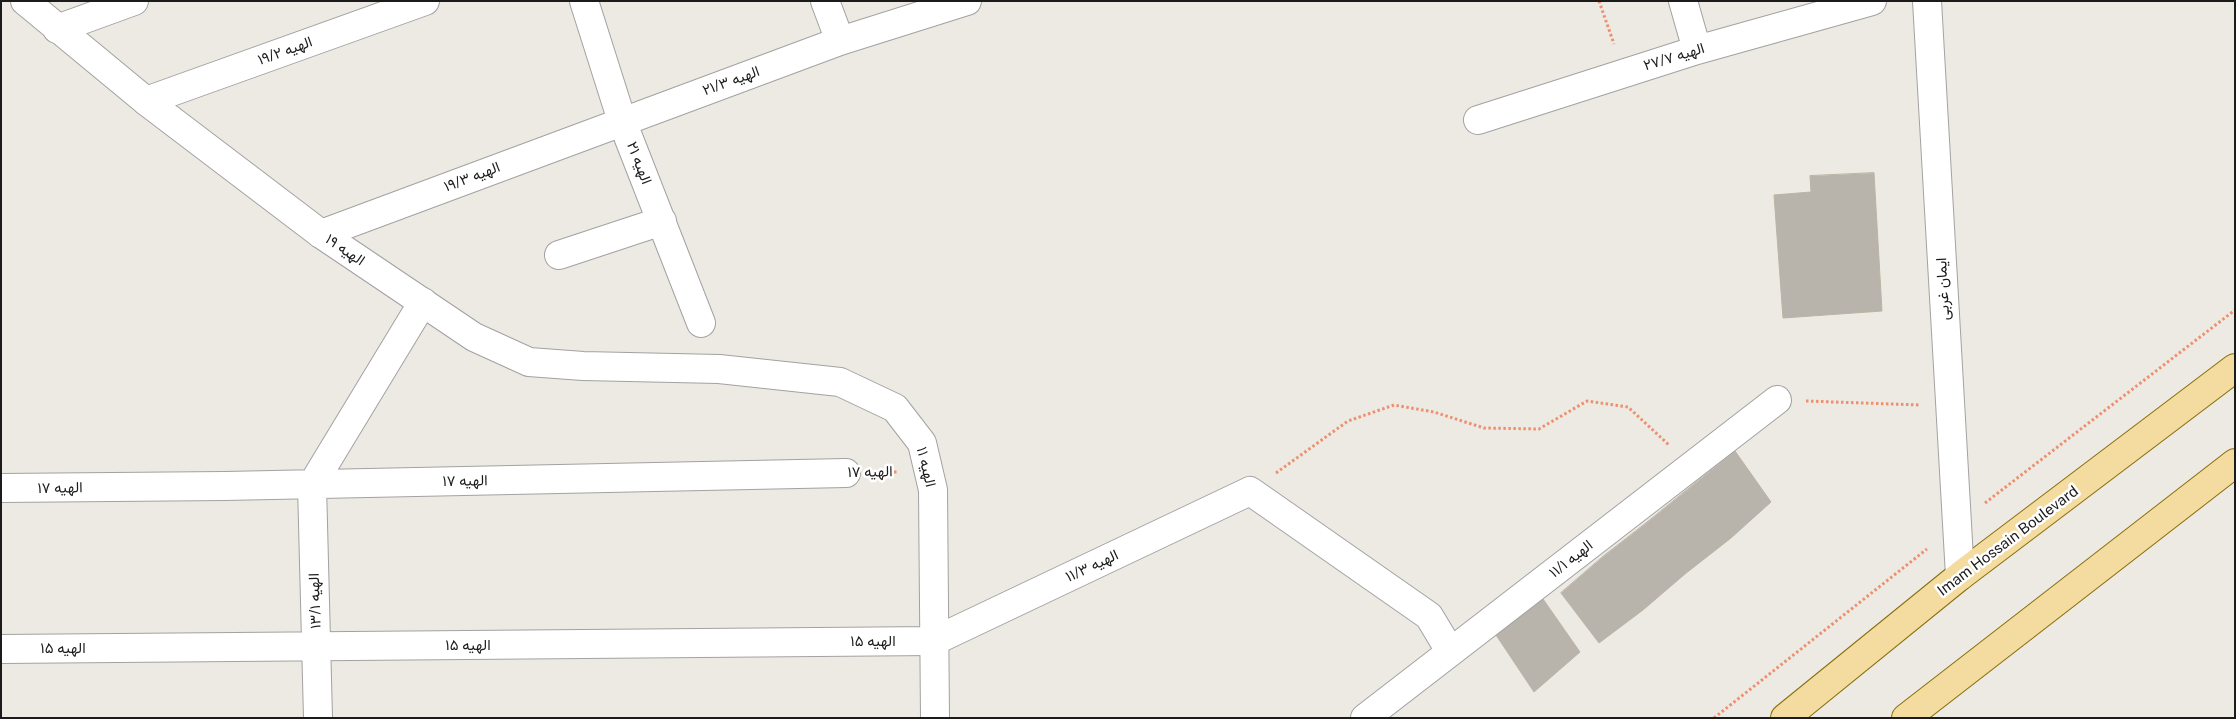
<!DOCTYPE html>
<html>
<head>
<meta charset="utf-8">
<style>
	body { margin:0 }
	#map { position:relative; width:2236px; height:719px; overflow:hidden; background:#eceae2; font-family:"Public Sans",sans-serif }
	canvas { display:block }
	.frame { position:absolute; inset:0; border:2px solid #1b1b1b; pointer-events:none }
</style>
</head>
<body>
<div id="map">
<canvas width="2236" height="719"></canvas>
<div class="frame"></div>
</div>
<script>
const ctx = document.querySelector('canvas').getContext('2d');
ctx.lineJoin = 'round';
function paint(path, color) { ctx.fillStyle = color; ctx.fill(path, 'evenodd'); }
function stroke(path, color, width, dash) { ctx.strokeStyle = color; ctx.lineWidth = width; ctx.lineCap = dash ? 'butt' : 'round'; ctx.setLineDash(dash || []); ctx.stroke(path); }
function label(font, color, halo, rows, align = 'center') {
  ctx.font = font + ' "Public Sans",Vazirmatn,sans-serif'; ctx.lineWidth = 5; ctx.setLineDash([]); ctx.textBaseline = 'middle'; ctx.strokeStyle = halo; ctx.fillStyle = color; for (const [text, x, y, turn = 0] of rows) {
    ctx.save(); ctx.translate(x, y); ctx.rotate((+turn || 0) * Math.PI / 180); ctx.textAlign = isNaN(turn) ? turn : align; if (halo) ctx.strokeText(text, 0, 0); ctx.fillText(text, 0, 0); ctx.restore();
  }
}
const building = new Path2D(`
	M1874 173 1882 311 1783 318 1774 195 1811 192 1810 176Z
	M1735 451 1771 502 1731 538 1692 486Z
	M1692 486 1731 538 1685 574 1649 521Z
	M1649 521 1685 574 1643 610 1604 556Z
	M1604 556 1643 610 1599 643 1561 593Z
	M1543 599 1580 652 1534 692 1496 635Z`);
paint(building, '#b8b3ab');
stroke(building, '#bcb3a5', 1);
const minor = new Path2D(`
	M584 1 622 121 701 323
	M825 1 840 41
	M1683 1 1697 50
	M57 29 134 1
	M146 101 425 1
	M1478 120 1697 50 1872 1
	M321 234 840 41 967 1
	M559 255 662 221
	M1 488 225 486 846 473
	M1 649 934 641 1250 491 1429 616 1450 651
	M318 718 312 485 423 302
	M1365 718 1777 400`);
const tertiary = new Path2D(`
	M25 1 146 101 321 234 474 337 529 362 583 366 719 369 840 382 895 408 922 443 933 490 935 718
	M1927 1 1960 576`);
const primary = new Path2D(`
	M1785 718 1960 576 2235 368
	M1906 718 2235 463`);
stroke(minor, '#a2a2a2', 30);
stroke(tertiary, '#a2a2a2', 30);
stroke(primary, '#886f0b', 30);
stroke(new Path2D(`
	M1599 1 1614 44
	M1806 401 1920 405
	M874 472H898
	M1276 473 1348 421 1394 405 1434 412 1484 428 1539 429 1587 401 1628 407 1669 445
	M1985 503 2235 310
	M1714 718 1927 549`), '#ee8f70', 3, [2.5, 2.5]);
stroke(minor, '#fff', 28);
stroke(tertiary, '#fff', 28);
stroke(primary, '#f4db9f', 28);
label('15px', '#1b1b1b', '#fff', [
	["الهیه ۱۹/۲",285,51,-20],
	["الهیه ۲۷/۷",1674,57,-17],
	["الهیه ۲۱/۳",731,81,-20],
	["الهیه ۲۱",639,163,69],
	["الهیه ۱۹/۳",472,177,-21],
	["الهیه ۱۹",345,250,34],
	["ایمان غربی",1943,289,-93],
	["الهیه ۱۱",926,467,76],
	["الهیه ۱۷",870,472,-1],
	["الهیه ۱۷",465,481,-1],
	["الهیه ۱۷",60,488,-1],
	["Imam Hossain Boulevard",2008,541,-37],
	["الهیه ۱۱/۱",1571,559,-38],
	["الهیه ۱۱/۳",1092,566,-25],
	["الهیه ۱۳/۱",315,601,-92],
	["الهیه ۱۵",873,641],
	["الهیه ۱۵",468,645],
	["الهیه ۱۵",63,648]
]);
</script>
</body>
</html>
